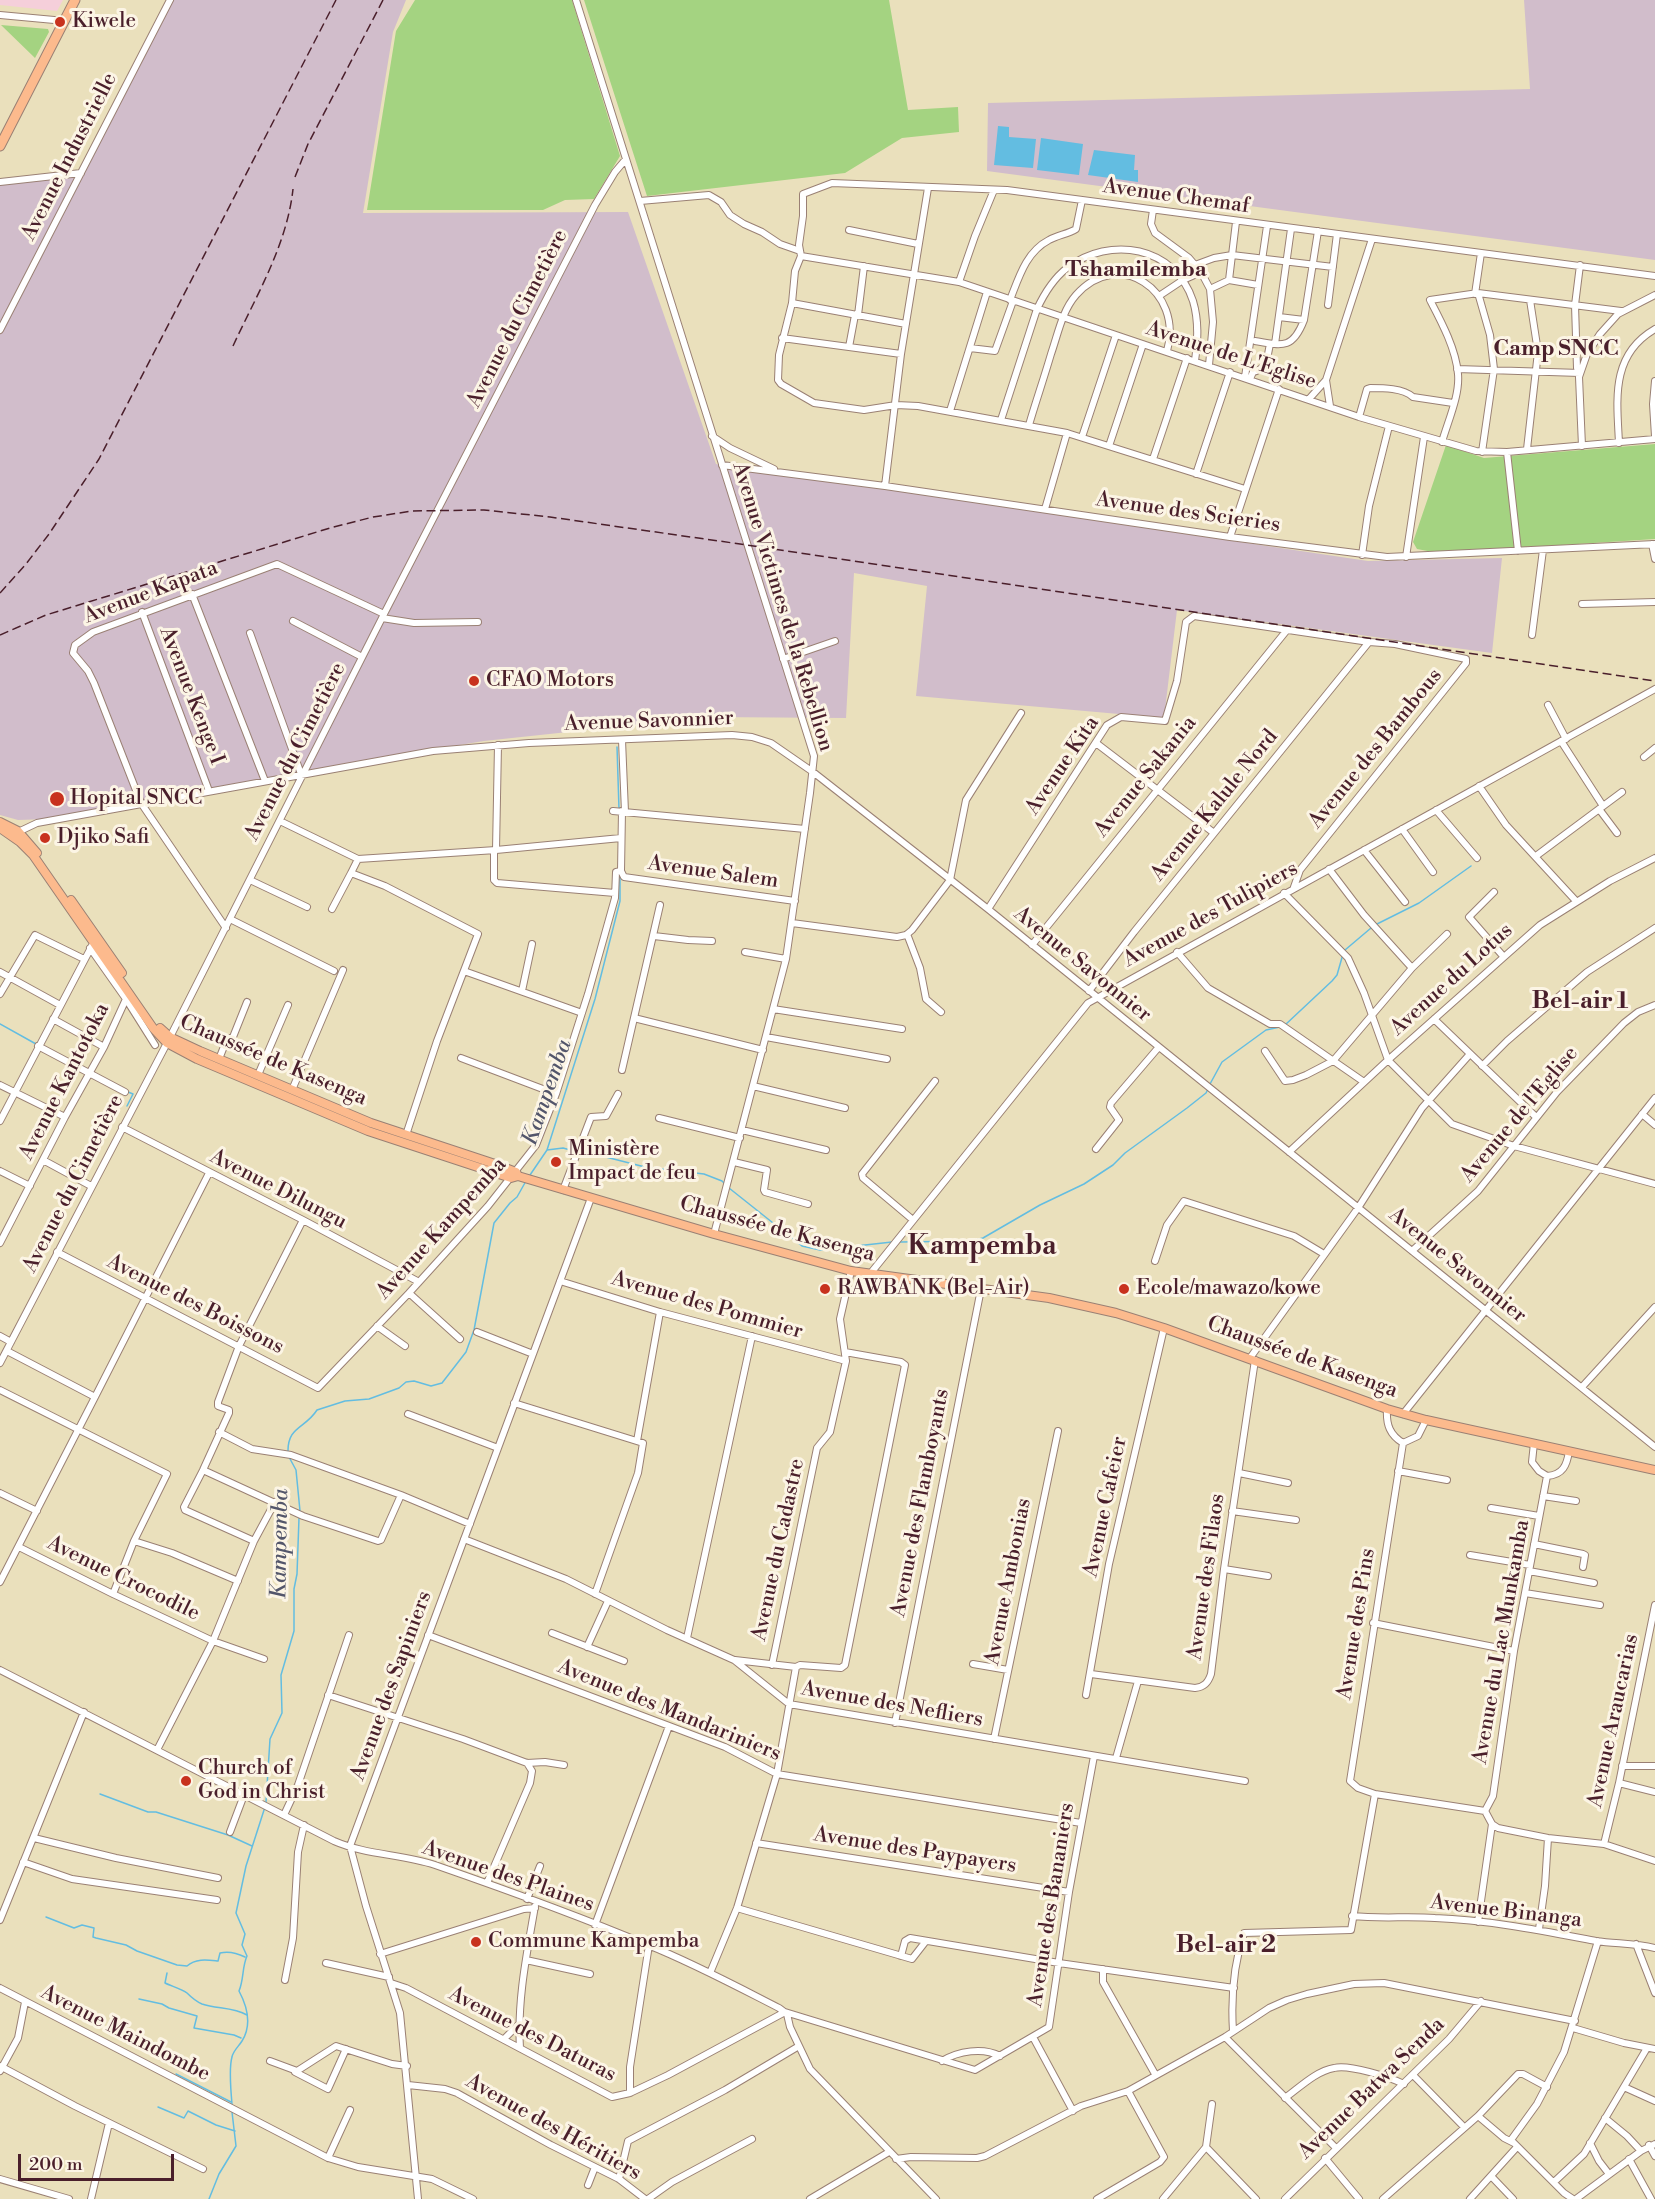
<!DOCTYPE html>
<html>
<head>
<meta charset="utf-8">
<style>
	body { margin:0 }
	#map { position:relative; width:1655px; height:2199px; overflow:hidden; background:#eae0bc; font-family:"Libre Bodoni",serif }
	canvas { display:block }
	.scale { position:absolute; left:18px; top:2154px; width:156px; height:27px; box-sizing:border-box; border:3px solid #4a1f2b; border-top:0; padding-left:8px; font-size:18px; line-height:21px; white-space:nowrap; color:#4a1f2b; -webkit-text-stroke:4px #fcf5e5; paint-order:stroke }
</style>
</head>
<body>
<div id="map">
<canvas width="1655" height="2199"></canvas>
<div class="scale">200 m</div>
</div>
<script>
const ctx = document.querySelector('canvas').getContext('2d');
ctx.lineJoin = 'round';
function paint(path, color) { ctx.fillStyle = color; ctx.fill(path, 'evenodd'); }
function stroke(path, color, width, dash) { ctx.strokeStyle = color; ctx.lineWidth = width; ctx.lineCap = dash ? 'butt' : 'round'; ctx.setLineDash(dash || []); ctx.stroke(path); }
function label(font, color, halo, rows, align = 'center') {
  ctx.font = font + ' "Libre Bodoni",serif'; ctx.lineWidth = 6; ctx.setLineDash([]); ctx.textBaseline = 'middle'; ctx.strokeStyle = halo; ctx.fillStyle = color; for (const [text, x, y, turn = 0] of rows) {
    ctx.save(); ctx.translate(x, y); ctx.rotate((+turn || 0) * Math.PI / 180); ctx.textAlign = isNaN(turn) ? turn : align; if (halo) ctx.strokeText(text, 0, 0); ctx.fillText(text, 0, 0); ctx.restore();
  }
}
paint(new Path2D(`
	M0 0H63L57 11 0 5Z`), '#f5cfda');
paint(new Path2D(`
	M167 0H406L393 32 363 213 628 212 716 464 1368 561 1502 558 1492 653 1177 610 1164 718 916 696 927 586 854 573 846 718 708 717 484 741 342 764 49 819 18 820 0 815V184L80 173Z
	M1524 0H1655V260L987 171 988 103 1530 89Z`), '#d1bdcb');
paint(new Path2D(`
	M415 0H572L620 156 594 199 565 200 543 210H367L396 31Z
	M584 0H889L908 110 958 107 959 132 902 138 845 173 647 196Z
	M1 25 48 29 49 32 35 58Z
	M1655 444V539L1438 553 1417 549 1413 542 1446 445 1484 458Z`), '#a4d381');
paint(new Path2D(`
	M998 126 1009 127V137L1036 139 1033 168 994 165Z
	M1041 138 1083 144 1079 175 1037 170Z
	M1094 150 1135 155 1134 170H1138V182L1088 175Z`), '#63bde1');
stroke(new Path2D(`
	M617 747 619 809
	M1375 925 1419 903 1471 866
	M1345 950 1371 928
	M0 1024 36 1044
	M1285 1025 1332 981 1337 975 1343 954
	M1210 1084 1222 1062 1266 1030 1280 1027
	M127 1106 133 1094 128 1092
	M547 1150 563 1148 574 1151
	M579 1153 588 1157 594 1154 645 1167 704 1174 722 1181 726 1185
	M530 1175 547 1150 595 999 620 901V875
	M729 1188 802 1246 820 1250 892 1242
	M900 1242 971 1241 983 1238 1040 1205 1084 1184 1113 1165 1125 1153 1187 1108 1206 1093 1208 1089
	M288 1453C287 1426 305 1429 317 1410L345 1401 369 1399 399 1388 406 1382 414 1381 431 1386 442 1383 466 1352 474 1330 494 1223 510 1203 517 1197 526 1181
	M289 1457 296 1470 300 1511
	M100 1794 148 1812H156L228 1835 252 1846
	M266 1802 270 1739 282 1713 281 1675 294 1631V1589L297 1574 299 1518
	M46 1917 74 1928 82 1925 94 1928 93 1937 96 1938 126 1945 137 1951 177 1965 187 1966C196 1958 208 1960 218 1961L220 1953C228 1951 237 1953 245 1957
	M167 1973 165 1983C171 1986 182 1989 187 1993 192 1998 195 2001 202 2004 217 2009 233 2007 247 2015
	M139 1999 162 2004 169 2008 197 2016 194 2028 234 2035 241 2038
	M176 2074 231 2102
	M232 2104C231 2093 229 2067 232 2057 233 2051 239 2046 242 2041 252 2025 247 2006 239 1991 244 1979 242 1967 247 1956L242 1945 245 1934 236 1913 246 1866 265 1807
	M158 2107 184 2118 188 2111 216 2125 235 2131
	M209 2199 219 2174 236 2146 232 2112`), '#63bde1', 1.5);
const minor = new Path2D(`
	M576 0 814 756 810 793 786 959 714 1234
	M0 15 65 21
	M0 182 81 173
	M640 201 709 195 721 202 730 215 744 224 762 232 780 244 800 251
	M1153 210 1151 224 1155 233 1189 258 1201 272 1210 289 1213 322 1209 365
	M849 230 918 244
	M801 256 959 282 1359 417 1476 451 1507 452 1655 439
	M1195 265 1214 258 1232 255 1333 267
	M1580 265 1575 305 1577 368 1580 373
	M1229 280 1258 285
	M959 282 975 236 994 190
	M1210 289 1229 280 1236 222
	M1478 293 1490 335 1494 369 1482 452
	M1475 294 1481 253
	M1159 296 1183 280 1201 272
	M1010 300C1019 277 1026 252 1049 240 1058 235 1068 234 1076 229L1082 200
	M792 303 906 324
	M1328 305 1337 234
	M858 315 864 266
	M1279 317 1304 320
	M0 330 170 0
	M782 338 901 354
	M1255 341C1283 346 1293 349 1304 320L1318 231
	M1275 344 1291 229
	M849 347 855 315
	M970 348 995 351 1013 301
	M1457 369 1580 373
	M1245 377 1267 226
	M1250 379 1253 372C1268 369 1267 357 1270 344
	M1326 380 1330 406
	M1655 381 1653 404 1655 436
	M1309 399 1326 380 1372 239
	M950 411 987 292
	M1359 417 1367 389 1370 388C1383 388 1403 388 1413 397L1453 403
	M1001 420 1037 309C1044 294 1053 279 1067 268 1110 235 1175 246 1193 301 1199 321 1198 340 1195 361
	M1029 425C1036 401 1044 378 1051 354 1058 334 1062 311 1076 295 1118 247 1184 290 1167 351
	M712 436 730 448 774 469
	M1082 437 1116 335
	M1442 442C1448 421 1460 395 1458 374 1456 349 1441 321 1430 300L1478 293 1621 311
	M1619 443C1617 400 1610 355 1655 329
	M1109 446 1143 344
	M1582 446 1579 377 1587 354 1600 334 1618 314 1655 295
	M1527 449 1538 352 1530 300
	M1507 452 1518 551
	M1153 459 1187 358
	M722 465 885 486 1230 537 1387 557 1655 544
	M1196 474 1230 372
	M885 486 901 354 928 188
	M1245 489 1067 433 918 406 896 405 864 410 814 403 781 384 778 380 779 355 792 303 795 271 801 256 799 245 803 216V194L832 183 1007 190 1655 276
	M1045 509 1067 433
	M1230 537 1279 389
	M1652 544 1655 559
	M1362 555 1369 506 1389 426
	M1406 557 1424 437
	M192 594 265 781
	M1582 604 1655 602
	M142 612 209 791
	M382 618 414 623 478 622
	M293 621 362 657
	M250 633 301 774
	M1532 635 1543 550
	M783 659 835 641
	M1548 705 1566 739
	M622 740 625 812
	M1561 741 1603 806
	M1096 743 1214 833
	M1644 757 1655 748
	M1479 786 1506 825 1576 901
	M1599 809 1617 833
	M1436 810 1477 858
	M613 811 805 829
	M622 811 621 871 624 877 795 901
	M280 821 358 859 496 850 621 838
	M1402 829 1433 872
	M16 833 37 823 433 751 529 743 732 735 752 737 771 743 813 772 988 909 1655 1447
	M494 850V880L497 883 615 893
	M496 850 498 745
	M1364 850 1405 902
	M1536 856 1622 792
	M358 859 351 873 385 886 478 934 437 1041 406 1135
	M1329 869 1364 915 1412 968
	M250 880 307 907
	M1494 892 1469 917 1503 956
	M1284 893 1348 958 1364 993 1388 1060 1452 1124 1514 1146 1655 1184
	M332 909 351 873
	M988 909 1107 725 1121 717 1165 721 1177 681 1186 622 1194 616 1369 642 1395 644 1466 659V663L1300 870 1294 887
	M230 919 334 971
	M792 923 897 937 906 935 912 930 950 880 966 800 1021 713
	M226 928 141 803 94 683 88 671 73 653 75 645 93 632 277 564 384 614
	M907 934 920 968 926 999 941 1012
	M654 936 688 940 712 941
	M1032 945 1287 630
	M90 948 126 999 155 1045
	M745 952 786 959
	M1177 952 1208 988 1270 1024H1280L1364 1082
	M464 971 582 1013
	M0 972 60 1005
	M522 991 532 944
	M1089 991 1134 932 1369 642
	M0 994 35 935 84 959
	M773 1009 902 1029
	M634 1018 763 1050
	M53 1019 104 1047
	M1434 1019 1536 1117
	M766 1037 887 1059
	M38 1046 125 1092
	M1265 1051 1285 1081 1293 1080 1306 1075 1333 1061 1412 968 1447 934
	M461 1058 556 1094
	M219 1059 227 1039 233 1037 247 1002
	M1482 1066 1507 1041 1587 972 1655 928
	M622 1070 660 905
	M258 1075 288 1005
	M0 1085 65 1117
	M753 1086 845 1108
	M292 1090 343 970
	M1642 1114 1655 1125
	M659 1118 740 1138
	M0 1121 95 940
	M122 1127 303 1220 419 1282
	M742 1130 826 1150
	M1096 1149 1119 1120 1110 1107 1111 1103 1158 1048
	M1289 1152 1388 1060 1540 925 1610 881 1655 858
	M43 1160 91 1186
	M734 1162 767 1170 764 1190 765 1192 808 1204
	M0 1171 30 1186
	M563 1190 591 1117 606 1116 618 1094
	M913 1220 863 1178 862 1174 935 1081
	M0 1243 65 1117 104 1047 126 999
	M1412 1251 1478 1191 1557 1092 1624 1023 1638 1012 1655 1005
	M57 1252 318 1388 409 1293 488 1206 536 1145 556 1094 588 994 615 898 616 872 621 871
	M1155 1261 1167 1225 1184 1201 1294 1236 1324 1254
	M870 1274 1088 1003 1655 689
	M560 1281 660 1312 846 1361
	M409 1293 460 1339
	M377 1326 405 1346
	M477 1332 533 1354
	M0 1336 11 1342
	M1250 1358 1358 1208 1422 1108 1470 1054
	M0 1363 167 1043 384 614 595 205 615 172 626 159
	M1582 1387 1655 1307
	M0 1390 167 1474 134 1541 113 1594
	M95 1397 209 1173
	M514 1403 643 1443 638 1473 595 1594
	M1387 1409C1386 1425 1390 1435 1403 1443L1418 1436 1426 1420
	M408 1414 498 1448
	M1403 1414 1655 1098
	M219 1432 252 1449 291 1455 401 1495 470 1524
	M637 1441 660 1312
	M1403 1443 1350 1781 1358 1788 1375 1794 1485 1811
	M1534 1443 1532 1462 1539 1471 1547 1476C1563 1475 1567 1465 1569 1451
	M203 1470 303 1516 378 1541 381 1540 401 1495
	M1398 1471 1447 1480
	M1239 1473 1288 1483
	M0 1493 37 1511
	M1543 1496 1576 1501
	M1491 1508 1539 1516
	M1232 1511 1296 1520
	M464 1539 566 1579 667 1630 734 1660 789 1704 1245 1781
	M134 1541 172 1553 238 1581
	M254 1541 185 1510 184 1507 203 1470 229 1413V1410L218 1406V1402L239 1346 303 1220
	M1534 1544 1583 1554 1585 1555 1583 1567
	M19 1547 113 1594 213 1641 264 1659
	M1470 1555 1530 1565
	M1224 1569 1268 1576
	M1529 1571 1594 1583
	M0 1582 95 1397 7 1351
	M1525 1593 1600 1605
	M1373 1623 1514 1651
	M552 1633 624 1661
	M428 1635 725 1747 777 1774 1081 1823
	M687 1638 752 1336
	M587 1647 608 1601
	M735 1660 796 1667 800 1665 841 1668 845 1665 905 1365 901 1362 845 1352
	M973 1664 1008 1670
	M772 1665 817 1448 830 1432 846 1361 840 1319 851 1271
	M0 1670 334 1841C366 1855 402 1854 435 1865 507 1890 579 1916 648 1945 693 1963 736 1986 779 2008L787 2014 790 2027 810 2069 936 2199
	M1091 1674 1195 1688C1204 1687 1208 1683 1211 1674L1224 1569 1255 1360
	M328 1695 463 1739 527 1763 545 1762 564 1765
	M1086 1695 1109 1564 1164 1328
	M895 1723 981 1289
	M994 1739 1058 1431
	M157 1750 213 1641 254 1541 275 1502
	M1116 1758 1138 1681
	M1622 1766H1655
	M1619 1783 1655 1792
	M1485 1811 1493 1796 1514 1651 1547 1476
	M1485 1811 1492 1824 1498 1828 1548 1838 1604 1844 1655 1861
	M284 1815 298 1785 349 1635
	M230 1832 244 1795
	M34 1838 116 1858 218 1878
	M756 1843 1069 1892
	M1604 1844 1619 1783 1655 1605
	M23 1862 72 1879 217 1900
	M487 1883 530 1783 532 1771 527 1763
	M527 1899 540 1866
	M737 1908 912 1959 926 1941
	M1352 1916C1380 1919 1408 1916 1435 1918 1489 1920 1543 1931 1596 1941 1615 1944 1635 1943 1655 1948
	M0 1920 84 1712
	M1478 1922 1492 1824
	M595 1925 669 1726
	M1539 1929 1545 1886 1548 1838
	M1636 1944 1655 1993
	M380 1954 524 1909 535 1908
	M901 1956 905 1941 910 1938 1059 1963 1234 1988
	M526 1960 590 1974
	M326 1963 389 1977
	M1103 1969V1982L1155 2074
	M710 1973 737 1908 777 1774 796 1667
	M285 1980 293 1938 298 1852 304 1825
	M391 1983 406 1988 612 2097 630 2093 668 2075 785 2012 975 2070 1049 2027 1069 1892 1094 1756
	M0 1988 328 2158 358 2167 432 2179 473 2199
	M1573 2028 1624 2043 1655 2049
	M1233 2031C1231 1999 1234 1963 1244 1933L1351 1930 1375 1794
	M1033 2037 1073 2111
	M1225 2037 1336 2148
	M504 2039 519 2024
	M520 2048C517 2000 527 1953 535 1906
	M270 2061 297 2071 336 2046 392 2064 407 2066
	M942 2061C958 2051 983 2047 1000 2056
	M0 2066 75 2106 203 2169
	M0 2071 18 2038 25 2002
	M295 2072 328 2089 346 2049
	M1413 2075 1464 2127
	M408 2085 445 2089 457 2093 551 2145 619 2179 645 2199
	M1624 2087 1655 2101
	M630 2093V2067L649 1945
	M1285 2098C1299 2088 1316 2071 1334 2068 1349 2064 1389 2077 1404 2084
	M1478 2116 1504 2138 1514 2143 1564 2193 1573 2199
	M1605 2118 1627 2136 1641 2151
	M1511 2140 1537 2104 1564 2052 1598 1941
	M1590 2143 1599 2161 1609 2174
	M1649 2145 1655 2156
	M1206 2147 1256 2199
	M328 2158 350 2110
	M1325 2158 1359 2199
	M896 2159 911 2157 977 2158 985 2156 1081 2106 1128 2091 1225 2037 1269 2008 1287 2000 1307 1994 1354 1984 1384 1983 1575 2021
	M1629 2159 1651 2199
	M1491 2176 1513 2199
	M0 2179 69 2199
	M619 2179 628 2141 725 2090 799 2046
	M1554 2182 1584 2154 1647 2048
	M588 2185 595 2167
	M91 2199 109 2123
	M418 2199 400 2013 366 1906 350 1846 591 1198
	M648 2199 672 2182 752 2139
	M810 2199 889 2152
	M1097 2199 1160 2162 1164 2157 1128 2091
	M1163 2199 1206 2147 1212 2104
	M1285 2199 1449 2039 1481 2001
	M1383 2199 1478 2116 1518 2074H1523L1547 2087
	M1470 2199 1517 2147
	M1576 2199 1641 2151 1655 2144`);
const major = new Path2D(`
	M0 822 18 831 37 853
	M0 828 20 842 33 855 153 1028 167 1043 197 1059 368 1131 511 1178 518 1176 714 1234 851 1271 1049 1298 1116 1313 1164 1328 1387 1409 1426 1420 1655 1470
	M71 900 122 973
	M160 1028 170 1037 200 1051 371 1123 492 1163 516 1172 518 1176`);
const highway = new Path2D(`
	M0 146 75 0`);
stroke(minor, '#9a8074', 8);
stroke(major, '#9a8074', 10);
stroke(highway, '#9a8074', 11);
stroke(minor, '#fff', 6);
stroke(major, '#fcba8d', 8);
stroke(highway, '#fcba8d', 9);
stroke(new Path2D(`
	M295 177 308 144 383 0
	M233 346C256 296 287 245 293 189
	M0 593 26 564 49 534 99 459 336 0
	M0 635 46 615 330 528 373 517 412 511 484 510 550 517 747 545 1655 681`), '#4a1f2b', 1.5, [9, 4.5]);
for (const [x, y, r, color] of [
	[60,22,6,"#c8321e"],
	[474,681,6,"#c8321e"],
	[57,799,8,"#c8321e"],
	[45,838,6,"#c8321e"],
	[556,1162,6,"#c8321e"],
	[825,1289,6,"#c8321e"],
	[1124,1289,6,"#c8321e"],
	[186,1781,6,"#c8321e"],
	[476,1942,6,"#c8321e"]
]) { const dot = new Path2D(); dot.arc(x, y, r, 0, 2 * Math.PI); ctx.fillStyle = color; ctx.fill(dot); stroke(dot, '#fcf5e5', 2); }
label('21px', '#4a1f2b', '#fcf5e5', [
	["Kiwele",72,22],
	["CFAO Motors",486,681],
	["Hopital SNCC",70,799],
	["Djiko Safi",57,838],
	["Ministère",568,1150],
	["Impact de feu",568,1174],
	["RAWBANK (Bel-Air)",837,1289],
	["Ecole/mawazo/kowe",1136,1289],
	["Church of",198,1769],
	["God in Christ",198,1793],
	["Commune Kampemba",488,1942]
], 'left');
label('21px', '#4a1f2b', '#fcf5e5', [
	["Avenue Industrielle",70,157,-63],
	["Avenue Chemaf",1176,197,8],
	["Avenue du Cimetière",518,319,-63],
	["Avenue de L'Eglise",1231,356,18],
	["Avenue des Scieries",1188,513,8],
	["Avenue Kapata",151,593,-21],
	["Avenue Victimes de la Rebellion",782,607,73],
	["Avenue Kenge I",191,696,69],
	["Avenue Savonnier",649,722,-2],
	["Avenue des Bambous",1376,749,-51],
	["Avenue du Cimetière",296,752,-63],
	["Avenue Kita",1063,766,-56],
	["Avenue Sakania",1146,777,-51],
	["Avenue Kalule Nord",1215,806,-51],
	["Avenue Salem",713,873,8],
	["Avenue des Tulipiers",1211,915,-29],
	["Avenue Savonnier",1082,965,39],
	["Avenue du Lotus",1452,980,-42],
	["Chaussée de Kasenga",273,1061,23],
	["Avenue Kantotoka",65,1082,-63],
	["Avenue de l'Eglise",1520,1115,-50],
	["Avenue du Cimetière",74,1184,-63],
	["Avenue Dilungu",278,1190,27],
	["Avenue Kampemba",442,1229,-48],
	["Chaussée de Kasenga",777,1230,15],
	["Avenue Savonnier",1457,1266,39],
	["Avenue des Boissons",195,1305,27],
	["Avenue des Pommier",707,1306,16],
	["Chaussée de Kasenga",1302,1358,20],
	["Avenue des Flamboyants",921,1503,-79],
	["Avenue Cafeier",1106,1507,-78],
	["Avenue du Cadastre",779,1550,-78],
	["Avenue des Filaos",1207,1577,-82],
	["Avenue Crocodile",123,1579,26],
	["Avenue Ambonias",1009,1582,-79],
	["Avenue des Pins",1357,1624,-81],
	["Avenue du Lac Munkamba",1502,1642,-80],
	["Avenue des Sapiniers",392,1686,-70],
	["Avenue des Nefliers",892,1705,10],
	["Avenue des Mandariniers",669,1711,22],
	["Avenue Araucarias",1614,1721,-78],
	["Avenue des Paypayers",915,1851,9],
	["Avenue des Plaines",508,1877,19],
	["Avenue des Bananiers",1052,1905,-81],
	["Avenue Binanga",1506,1912,7],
	["Avenue Maindombe",125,2034,27],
	["Avenue des Daturas",532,2035,27],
	["Avenue Batwa Senda",1372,2089,-44],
	["Avenue des Héritiers",553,2128,29]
]);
label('bold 22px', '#4a1f2b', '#fcf5e5', [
	["Tshamilemba",1136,271],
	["Camp SNCC",1556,350]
]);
label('italic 22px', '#53566b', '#fcf5e5', [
	["Kampemba",548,1093,-71],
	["Kampemba",281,1544,-89]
]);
label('bold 24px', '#4a1f2b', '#fcf5e5', [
	["Bel-air 1",1580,1002],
	["Bel-air 2",1226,1946]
]);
label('bold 27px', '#4a1f2b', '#fcf5e5', [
	["Kampemba",982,1248]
]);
</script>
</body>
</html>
